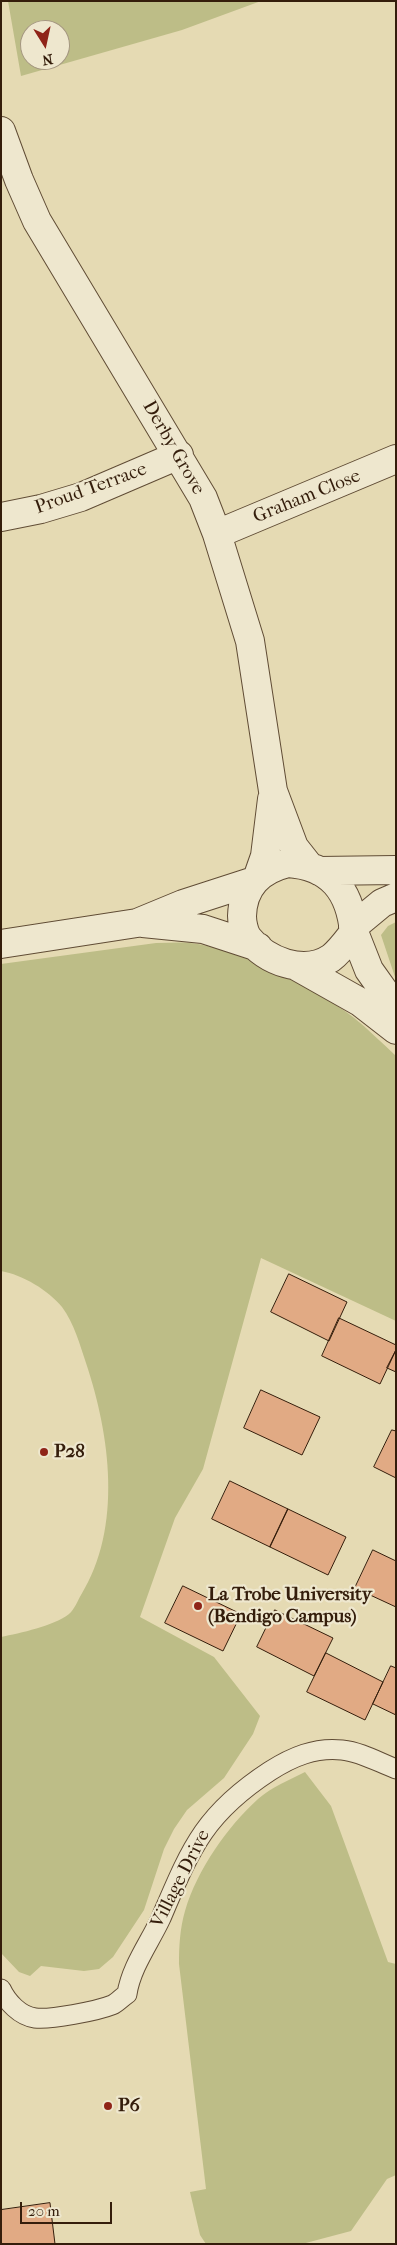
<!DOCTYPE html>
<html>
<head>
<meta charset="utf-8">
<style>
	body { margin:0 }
	#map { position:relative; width:397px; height:2245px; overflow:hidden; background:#e5dab3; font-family:"IM FELL French Canon",serif }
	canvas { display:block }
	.frame { position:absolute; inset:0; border:2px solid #341d0b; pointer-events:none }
	.north { position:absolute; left:20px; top:20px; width:50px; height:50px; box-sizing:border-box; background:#eee7ce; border:1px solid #a49680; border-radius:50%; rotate:170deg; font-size:14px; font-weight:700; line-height:20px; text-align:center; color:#341d0b }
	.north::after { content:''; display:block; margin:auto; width:18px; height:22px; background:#8f2418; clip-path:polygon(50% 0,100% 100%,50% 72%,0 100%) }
	.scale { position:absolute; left:20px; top:2202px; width:92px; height:22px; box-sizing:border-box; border:2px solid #341d0b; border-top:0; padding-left:6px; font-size:15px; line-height:18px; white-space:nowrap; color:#341d0b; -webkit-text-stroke:4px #eee7ce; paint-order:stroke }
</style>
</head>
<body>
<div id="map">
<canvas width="397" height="2245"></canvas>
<div class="frame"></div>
<div class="north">N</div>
<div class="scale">20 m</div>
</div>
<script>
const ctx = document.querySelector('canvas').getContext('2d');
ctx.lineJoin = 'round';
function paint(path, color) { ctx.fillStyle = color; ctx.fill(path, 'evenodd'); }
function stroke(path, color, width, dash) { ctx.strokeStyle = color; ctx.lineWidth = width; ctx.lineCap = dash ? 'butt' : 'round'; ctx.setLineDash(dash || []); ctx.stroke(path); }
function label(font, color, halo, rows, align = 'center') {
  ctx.font = font + ' "IM FELL French Canon",serif'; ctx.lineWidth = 4.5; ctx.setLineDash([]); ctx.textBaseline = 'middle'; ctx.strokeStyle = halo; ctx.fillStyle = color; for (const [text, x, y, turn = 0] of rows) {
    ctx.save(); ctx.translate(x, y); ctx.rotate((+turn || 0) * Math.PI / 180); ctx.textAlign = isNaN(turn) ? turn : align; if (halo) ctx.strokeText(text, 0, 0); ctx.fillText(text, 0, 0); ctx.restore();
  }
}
paint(new Path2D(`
	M8 1H261L182 30 21 76ZM30 30H60V60H30Z
	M396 922V980L381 935 388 926Z
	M156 943C167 943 179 942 190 943 239 948 314 987 353 1017 368 1029 382 1043 396 1056V1321L261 1258 203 1469 175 1518 140 1617 214 1657 260 1716 253 1734 224 1778 187 1810 174 1829 164 1849 144 1910 113 1957 99 1969 84 1971 41 1966 30 1976 19 1972 1 1953V1637C20 1633 54 1626 69 1614 74 1610 78 1600 81 1595 123 1527 110 1435 86 1363 80 1345 74 1323 62 1307 48 1290 23 1275 1 1271V964Z
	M305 1772 331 1806 388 1962 396 1964V2175L387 2179 351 2231 302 2244H206L200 2235 190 2192 206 2189 179 1964C179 1946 180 1928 185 1911 197 1870 227 1827 258 1799 272 1787 289 1780 305 1772Z`), '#bdbd87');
const building = new Path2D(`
	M289 1274 347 1302 329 1341 271 1312Z
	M339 1318 396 1345V1350L380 1384 322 1356Z
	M396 1350V1372L387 1368Z
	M261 1390 320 1417 302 1455 244 1428Z
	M392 1430 396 1431V1478L374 1467Z
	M230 1481 288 1509 270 1547 212 1519Z
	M288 1509 346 1537 328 1575 270 1547Z
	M373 1550 396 1561V1607L355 1588Z
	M183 1586 241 1614 223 1651 165 1623Z
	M275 1610 333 1638 314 1676 257 1647Z
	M326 1653 383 1682 365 1720 307 1692Z
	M391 1666 396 1668V1715L373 1704Z
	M50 2203 55 2244H1V2210Z`);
paint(building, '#e1aa84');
stroke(building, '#341d0b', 1);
const service = new Path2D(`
	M1 1989C7 2002 20 2016 35 2018 50 2020 97 2011 112 2005 117 2003 122 1997 127 1994 131 1967 150 1942 161 1918 191 1848 204 1814 270 1771 292 1757 315 1747 342 1750 361 1752 378 1762 396 1769`);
const minor = new Path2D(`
	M1 131 19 180 37 221 203 498 217 534 250 641 273 791 294 847 309 866
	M1 517 41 509 81 497 179 455
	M217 534 396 459
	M288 863C331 866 350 891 354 932 347 941 340 951 331 958 304 976 266 961 248 938 244 933 242 922 242 916 243 886 260 870 288 863Z
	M319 871 396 870
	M258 876 265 856 272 799
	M143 923 203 929 258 947
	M353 927 382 903 396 897
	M354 932 369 970 396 1008
	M1 944 137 923 183 904 254 881
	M298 967 360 1002 396 1030`);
stroke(service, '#604c35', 21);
stroke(minor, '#604c35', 30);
stroke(service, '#eee7ce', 19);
stroke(minor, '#eee7ce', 28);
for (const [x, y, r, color] of [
	[44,1452,5,"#8f2418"],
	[198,1606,5,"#8f2418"],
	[108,2106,5,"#8f2418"]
]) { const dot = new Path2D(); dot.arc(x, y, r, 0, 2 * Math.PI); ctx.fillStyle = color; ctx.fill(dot); stroke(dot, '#eee7ce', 2); }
label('19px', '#341d0b', '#eee7ce', [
	["Derby Grove",173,448,60],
	["Proud Terrace",91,489,-20],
	["Graham Close",307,497,-22],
	["Village Drive",181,1879,-63]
]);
label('bold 19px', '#341d0b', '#eee7ce', [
	["P28",54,1452],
	["La Trobe University",208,1595],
	["(Bendigo Campus)",208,1617],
	["P6",118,2106]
], 'left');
</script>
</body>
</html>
